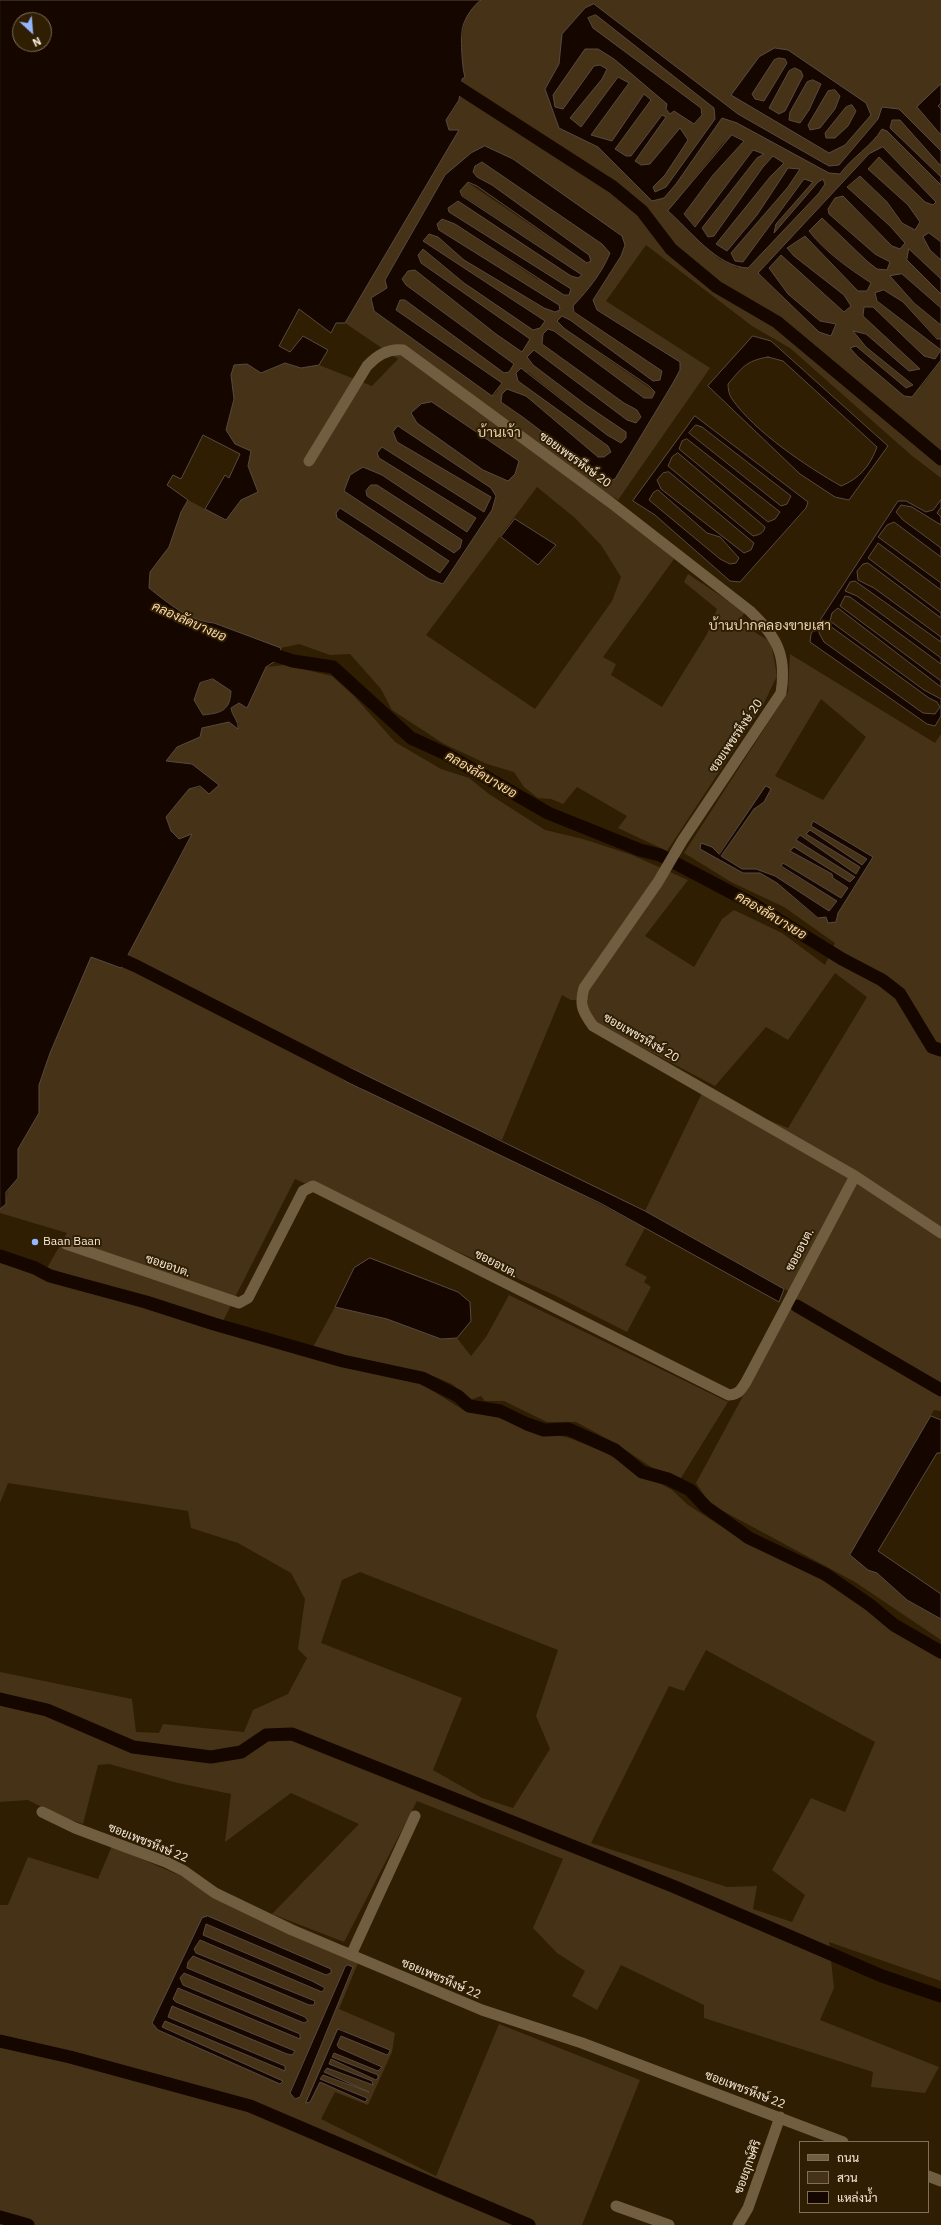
<!DOCTYPE html>
<html>
<head>
<meta charset="utf-8">
<style>
	body { margin:0 }
	#map { position:relative; width:941px; height:2225px; overflow:hidden; background:#301e02; font-family:"IBM Plex Sans",Sarabun,sans-serif }
	canvas { display:block }
	.legend { position:absolute; left:799px; top:2141px; width:130px; height:72px; box-sizing:border-box; background:#301e02; border:1px solid #7e6f58; margin:0; padding:5px 7px; list-style:none; font-size:12px; color:#f4e8d8 }
	.legend li { display:flex; align-items:center; gap:8px; height:20px }
	.legend b { width:20px; border:1px solid #7e6f58 }
	.north { position:absolute; left:12px; top:12px; width:40px; height:40px; box-sizing:border-box; background:#301e02; border:1px solid #7e6f58; border-radius:50%; rotate:154deg; font-size:11px; font-weight:700; line-height:16px; text-align:center; color:#f4e8d8 }
	.north::after { content:''; display:block; margin:auto; width:14px; height:18px; background:#94b7fd; clip-path:polygon(50% 0,100% 100%,50% 72%,0 100%) }
</style>
</head>
<body>
<div id="map">
<canvas width="941" height="2225"></canvas>
<ul class="legend">
<li><b style="height:5px;background:#715d40"></b>ถนน</li>
<li><b style="height:11px;background:#463317"></b>สวน</li>
<li><b style="height:11px;background:#150600"></b>แหล่งน้ำ</li>
</ul>
<div class="north">N</div>
</div>
<script>
const ctx = document.querySelector('canvas').getContext('2d');
ctx.lineJoin = 'round';
function paint(path, color) { ctx.fillStyle = color; ctx.fill(path, 'evenodd'); }
function stroke(path, color, width, dash) { ctx.strokeStyle = color; ctx.lineWidth = width; ctx.lineCap = dash ? 'butt' : 'round'; ctx.setLineDash(dash || []); ctx.stroke(path); }
function label(font, color, halo, rows, align = 'center') {
  ctx.font = font + ' "IBM Plex Sans",Sarabun,sans-serif'; ctx.lineWidth = 4; ctx.setLineDash([]); ctx.textBaseline = 'middle'; ctx.strokeStyle = halo; ctx.fillStyle = color; for (const [text, x, y, turn = 0] of rows) {
    ctx.save(); ctx.translate(x, y); ctx.rotate((+turn || 0) * Math.PI / 180); ctx.textAlign = isNaN(turn) ? turn : align; if (halo) ctx.strokeText(text, 0, 0); ctx.fillText(text, 0, 0); ctx.restore();
  }
}
paint(new Path2D(`
	M481 0H941V84L917 107 941 135V242L929 233 930 250 941 260V279L909 249 907 260 941 294V308L902 274 891 276 914 303 941 325V339H938L903 302 884 290 878 302 941 349 935 359 924 356 873 307 863 316 921 369 909 371 866 334 854 332 866 347 913 385 906 388 856 346 904 396 922 386 941 360V478L911 455 790 348 752 326 646 245 606 301 710 368 618 500 558 461 674 559 603 657 616 664 611 675 662 707 707 634 717 609 684 582 688 574 745 612 738 622 771 642 777 676 763 705 667 851 618 828 627 816 577 787 563 804 551 799 538 798 524 787 514 772 487 764 444 744 392 710 381 689 350 654 330 655 299 644 281 648 214 623C189 621 168 603 149 588L150 572 169 547 181 512 188 500 226 520 241 500 258 492 248 466 251 452 235 444 226 430 234 399 231 375 234 365 247 364 261 373 285 363 301 368 319 365 372 386 398 359 345 323 458 131 449 130 446 120C450 114 457 106 459 99 470 67 449 22 481 0ZM732 135 744 141 713 175 684 214 696 227 753 150 763 154 757 158 702 228 708 237H714L763 167 784 163 770 177 715 244 727 251 757 215 799 170 788 187 731 253 735 261 743 262 804 179 812 182 776 224 773 234 818 182 819 193 788 225 738 268 719 259 668 211 722 144ZM485 146 513 159 621 236V256L593 301 597 310 680 362 608 482 524 418 501 402 526 396 598 457H604L611 452 608 446 518 381 516 373 528 372 607 435 621 443 626 438 627 432 615 425 577 383 627 420 636 423 641 417 637 410 624 403 542 344 554 331 644 398H652L655 392 565 329 558 321 570 320 653 381 661 380 662 371 574 312 573 306C588 290 602 273 610 253L602 244 482 162 475 166 473 172 477 177 492 185 587 263 467 182 460 191 462 195 582 275 458 201 448 208 449 212 571 289 537 279 455 224 442 219 437 224 439 230 559 305 555 312 544 308 464 260 438 237 429 234 423 241 545 321 464 283 423 249 418 255 421 263 522 352 496 334 415 270H408L402 279 406 285 513 364 405 300H400L396 310 502 383 496 393 492 396 374 311 371 298 387 288 385 280 445 175ZM883 147 925 202 879 157 868 169 880 181 902 223 887 202 860 176 847 188 892 246 843 196 835 198 828 209 829 214 875 254 889 262H868L822 218 809 231C826 252 850 268 871 283L858 291 805 236 787 248 794 256 851 306 844 312 781 255 769 268 788 294 820 321 836 324 819 332 758 273 869 154ZM537 487 575 518 601 545 621 577 612 601 535 709 426 635Z
	M790 654 935 743 941 734V1411L934 1410 850 1555 868 1570 877 1573 907 1600 941 1619V1640L855 1582 710 1504 696 1483 797 1296 645 1211 702 1093 788 1128 867 997 835 973 788 1040 766 1027 715 1086 594 1022 588 1010V1000H571L562 995 502 1140 457 1121 351 1068 345 1081 537 1171 645 1228 625 1265 647 1277 644 1282 651 1287 627 1332 554 1295 295 1179 223 1321 47 1268 67 1233 0 1213V1209L6 1204 8 1189 18 1178V1149L39 1113V1085L50 1053 91 957 121 968 191 836 179 839 171 831 166 817 189 789 219 785 166 761 177 747 199 737 202 728 229 722 238 729 239 724 231 713V708L239 703 247 708 266 667 285 665 332 676 354 696 395 742 441 769 469 778 489 794 545 830 583 839 632 855 688 880 645 936 694 967 722 919 734 910 782 933 825 965 835 943 784 907 731 882 684 853 788 692ZM821 699 866 737 823 800 775 776ZM766 786 764 802 754 809 721 856 742 869H756L775 876 829 911 837 901 781 867 783 863 841 898 848 888 833 878 832 874 790 851 794 847 850 883 855 877 797 840 799 835 856 874 860 867 807 834 810 830 862 866 867 859 811 826 813 821 873 857 838 913 836 922 826 917 817 918 777 883 760 873H743L723 861 712 847 719 854Z
	M214 679 232 691C230 712 221 712 203 715L194 700 200 683Z
	M0 1263 188 1322 420 1383 465 1411 499 1418 572 1439 602 1451 672 1490 688 1505 749 1544 834 1586 906 1638 941 1658V1981L829 1942 834 1988 820 2020 939 2067 925 2093 871 2087 873 2072 704 2018V2005L621 1965 597 2010 572 1996 585 1971 557 1953 533 1928 563 1859 417 1801 344 1942 272 1914 359 1824 291 1793 225 1842 231 1794 178 1783 109 1764 98 1765 83 1824 57 1815 28 1800 0 1802V1672L132 1699 136 1732 159 1733 163 1724 244 1732 253 1710 288 1694 307 1658 298 1649 305 1599 291 1573 238 1543 191 1528 188 1511 8 1483 0 1503ZM360 1572 558 1650 536 1716 550 1749 513 1808 482 1798 433 1770 462 1698 321 1643 342 1580ZM706 1650 875 1742 845 1812 811 1798 772 1870 805 1895 792 1922 753 1909 757 1886 727 1887 591 1843 669 1686 684 1691Z
	M509 1295 728 1402 681 1478 651 1467 615 1443 576 1422H547L504 1401H485L481 1396 470 1400 452 1384 426 1373 367 1362 313 1347 335 1307 387 1319 441 1339 457 1338 471 1356 486 1337Z
	M112 1846 183 1877 201 1889 358 1963 339 2009 395 2033 392 2052 368 2105 335 2092 321 2119 436 2176 499 2024 640 2080 582 2225H0V1905H8L28 1857 98 1879ZM208 1916 326 1975 206 1924 203 1935 312 1981 325 1988 322 1992 200 1940 194 1949 196 1953 315 2001 314 2005H309L192 1956 188 1962 187 1968 305 2017 307 2021 304 2023 184 1973 180 1978 183 1985 300 2034V2039L177 1988 173 1999 176 2002 295 2051 292 2055 287 2054 172 2005 168 2017 285 2066V2071L165 2021 161 2026 280 2084 158 2030 152 2023 202 1918ZM348 1965 353 1968 300 2097 295 2099 290 2093 345 1967ZM341 2029 387 2055 345 2036 339 2038 337 2045 339 2048 379 2065 381 2070 373 2069 334 2053 332 2057 377 2075 376 2080 331 2059 328 2064 372 2081 373 2085 327 2068 324 2072 360 2089 323 2075 320 2079 367 2098 320 2082 306 2103 335 2035Z`), '#463317');
const water = new Path2D(`
	M0 0H481C473 6 466 16 463 26 460 35 462 68 465 77L462 79 459 100 446 120 449 130H459L345 323H336L331 333 299 309 279 346 290 352 303 336 328 350 319 365 301 368 285 363 261 373 247 364 234 365 231 375 234 399 226 430 235 444 251 451 248 466 258 492 241 500 226 520 205 509 225 475 229 478 240 454 203 435 181 479 173 475 167 485 188 500 181 512 169 547 150 572 149 588C168 603 189 621 214 623L281 648 277 660 266 667 247 708 239 703 231 708C232 716 239 721 238 729L229 722 202 728 200 737 177 747 166 761 192 764 219 785 209 794 200 786 189 789 166 817 171 831 179 839 192 834 121 968 91 957 50 1053 39 1085V1113L18 1149V1178L6 1192V1204L0 1209ZM20 20H44V44H20ZM213 679 231 691C230 711 221 713 203 715L194 700 200 683Z
	M594 4 738 114 829 166 839 165 878 119 882 107 899 109 941 151V166L900 120H892L890 128 941 177V185L887 131 882 129C871 147 852 157 840 174L829 173 737 123 722 118 676 184 664 198 652 201 598 147 559 128 545 89 559 64 562 34 585 8ZM596 15 714 108 715 119 666 187 655 192 653 187 665 175 688 140 680 128 650 164 641 165 635 161 666 117 662 115 631 156H626L615 149 651 100 644 94 612 141 591 135 629 83 618 77 581 127 570 118 602 79 607 69 600 65 594 66 563 109 555 107 553 95 585 49H598L614 59 667 104 666 109 670 114 674 111 694 124 702 115 701 108 593 28 588 18Z
	M775 48 788 50 866 103 871 115 845 145 829 153 731 95 759 57ZM779 58 785 59 787 63 764 101 755 99 752 94 774 60ZM795 68 801 71 803 76 785 111 779 114 769 108 789 71ZM813 80 821 84 809 110 800 123 789 120 790 112 807 82ZM835 90 840 96 835 109 820 128 810 130 808 125 828 91ZM852 105 856 111 848 126 835 138H826L825 133 846 107Z
	M941 84V103L938 106 941 109V135L917 107Z
	M732 135 744 141 713 175 684 214 695 227 753 150 764 154 757 158 702 228 708 237 714 236 763 167 773 156 784 163 770 177 716 244 727 251 757 215 788 168 800 169 788 187 731 253 735 261 743 262 804 179 813 182 776 224 774 233 818 182 823 179 825 184 819 193 748 268C717 267 690 230 668 211Z
	M485 146 513 159 622 236 625 245 621 256 593 300 597 310 680 362V370L673 383 615 479 608 482 524 418 501 402 502 394 507 389 526 396 598 457H604L611 452 608 446 518 381 516 373 521 368 607 435 621 443 626 438V432L586 405 533 365 527 357 534 350 627 420 636 423 641 417 637 410 624 403 542 344 543 334 548 329 554 331 644 398H652L655 392 649 386 565 329 557 321 562 316 570 320 653 381 660 380 662 371 574 312 573 306C588 290 602 273 610 253L602 244 482 162 475 166 473 172 477 177 492 185 589 255 591 261 587 263 477 186 468 182 460 191 462 196 582 275 578 278 571 276 458 201 448 208 449 212 571 289 569 295H564L455 224 442 219 437 224 439 230 559 305 560 310 555 312 544 308 464 260 438 237 429 234 423 241 545 321 540 328 533 330 464 283 423 249 418 255 421 263 530 339 522 352 496 334 415 270 408 271 402 279 406 285 514 364 509 372 504 373 405 300H400L396 310 502 383 492 396 374 311 371 298 387 288 385 280 445 175 471 153Z
	M883 147 936 202 933 205 925 202 879 157 868 169 908 205 920 222 915 230 902 223 887 202 860 176 847 187 890 226 905 243 900 249 892 246 843 196 835 198 828 209 829 214 875 254 890 262 887 270 877 269 868 262 822 218 809 231C825 252 850 269 871 283L867 291H858L805 236 787 248 794 256 844 295 851 306 844 312 781 255 769 268 788 294 820 321 836 324 831 336 819 332 758 273 869 154Z
	M929 233 941 242V260L930 250 923 237Z
	M909 249 941 279V294L907 260Z
	M902 274 941 308V325L914 303 890 276Z
	M884 290 903 302 937 339H941V360L912 397 904 396 858 357 850 348 856 346 906 388 913 385 866 347 853 331 866 334 909 371 920 369 863 316 864 307H873L924 356 935 359 941 350 877 301 875 293Z
	M753 336 771 341 888 446 849 500 835 497 800 474 708 386ZM768 357 783 361 877 447C870 466 859 479 841 486 806 466 755 432 732 399 729 395 728 389 728 384 742 368 745 361 768 357Z
	M432 402 519 461 515 474 508 481 483 470 417 423 411 413 421 404Z
	M695 416 808 502 806 508 740 582 730 581 655 515 633 501ZM696 425 702 427 791 496 787 504 781 506 689 433ZM687 439 780 512 775 519 768 522 679 449 682 441ZM678 453 765 527C764 533 759 535 753 536L668 466 672 457ZM669 472 754 543 751 550 744 553 661 489 657 480 663 473ZM658 490 707 533 720 537 739 558 736 563 730 564 720 559 649 500 653 493Z
	M398 426 491 488 496 496 492 510 443 584 429 579 337 518 336 513 340 508 440 573 449 561 344 491 350 475 363 467 382 475 467 532 476 518 379 458 377 453 382 447 484 512 491 497 397 442 393 432ZM371 485H377L462 540 460 548 454 553 367 496 366 491Z
	M941 500V507L937 513 941 517V525L912 507 901 505 896 512 903 520 941 548V557L894 522 887 525 878 537 941 583V590L878 543 868 558 941 613V618L868 563 863 564 857 571 858 580 874 588 941 637V642L855 581 850 582 845 591 857 596 941 658V664L850 597 845 596 840 606 941 681V687L838 608 832 613 830 621 924 690 941 699V716L935 726 927 724 810 642 811 634 898 501H906L926 512 933 510ZM826 623 929 698 937 702 940 707 935 714 923 713 824 642 819 633 822 625Z
	M515 519 556 545 538 565 501 537Z
	M766 786 771 789 764 802 754 809 721 856 742 869H756L775 876 829 911 837 901 781 866 783 863 841 898 848 888 833 878 832 874 790 851 794 847 850 882 855 877 796 840 800 835 856 874 860 867 806 834 810 830 862 865 867 859 811 826 813 821 873 857 838 913 836 922 828 923 826 917 818 918 777 883 760 873H743L700 849 701 843 712 847 719 854Z
	M351 1068 645 1211 784 1289 779 1302 600 1203 345 1081Z
	M370 1258 458 1292 470 1302 471 1321 457 1338 441 1339 387 1319 335 1307 354 1268Z
	M931 1416 941 1420V1453H937L878 1551 941 1594V1619L907 1600 877 1573 868 1570 850 1555Z
	M208 1916 331 1969V1973L326 1975 206 1924 203 1935 312 1981 325 1988 322 1992 200 1940 194 1949 196 1953 315 2001 314 2005H309L193 1956 188 1962 187 1968 305 2017 308 2021 304 2023 184 1973 180 1978 183 1985 300 2034V2039L178 1988 173 1999 176 2002 295 2051 292 2055 287 2054 172 2006 168 2017 285 2066V2071L165 2021 162 2027 283 2081 280 2084 158 2030 152 2023 202 1918Z
	M348 1965 353 1967 300 2097 295 2099 290 2093 345 1967Z
	M338 2029 390 2050 389 2053 387 2055 341 2036 337 2045 339 2048 382 2067 378 2071 334 2053 332 2057 378 2075V2078L376 2080 331 2059 329 2064 372 2081 373 2085 327 2068 324 2072 369 2092 323 2075 320 2079 367 2098V2100L365 2102 320 2082 310 2102 306 2103Z`);
paint(water, '#150600');
stroke(water, '#584a41', 1);
stroke(new Path2D(`
	M447 80 613 187 642 211 671 249 717 287 777 322 941 459
	M262 651 293 661 333 667 411 738 444 753 548 813 640 850 660 855 753 904 842 959 882 980 900 994 932 1047 941 1050
	M109 954 136 966 363 1082
	M0 1256 35 1268 50 1276 146 1302 214 1324 343 1361 422 1378 458 1396 469 1406 500 1411 527 1424 544 1430 568 1429 615 1450 642 1472 668 1479 690 1490 706 1507 749 1538 825 1574 870 1605 894 1625 941 1652
	M797 1306 941 1390
	M0 1699 47 1710 133 1747 211 1757 241 1752 266 1735 292 1734 675 1887 882 1976 941 1996
	M0 2041 70 2057 250 2106 529 2225
	M0 2217 28 2225`), '#150600', 13);
stroke(new Path2D(`
	M309 461 367 366C377 355 388 348 403 350L610 502 750 611C777 637 787 655 781 693L682 841 658 882 584 988C579 1005 583 1012 593 1026L855 1176 941 1233
	M66 1244 239 1303 248 1298 303 1191 313 1186 729 1395C739 1394 741 1390 746 1382L855 1176
	M42 1812 75 1828 166 1862 184 1871 215 1893 292 1930 482 2010 582 2043 843 2142
	M351 1955 415 1816
	M928 2176 941 2181
	M616 2206 669 2225
	M738 2225 748 2208 780 2117`), '#715d40', 11);
for (const [x, y, r, color] of [
	[35,1242,4,"#94b7fd"]
]) { const dot = new Path2D(); dot.arc(x, y, r, 0, 2 * Math.PI); ctx.fillStyle = color; ctx.fill(dot); stroke(dot, '#301e02', 1.5); }
label('12px', '#f4e8d8', '#301e02', [
	["ซอยเพชรหึงษ์ 20",575,460,36],
	["ซอยเพชรหึงษ์ 20",736,736,-56],
	["ซอยเพชรหึงษ์ 20",641,1038,30],
	["ซอยอบต.",800,1250,-62],
	["ซอยอบต.",496,1264,27],
	["ซอยอบต.",168,1266,19],
	["ซอยเพชรหึงษ์ 22",148,1843,22],
	["ซอยเพชรหึงษ์ 22",441,1979,23],
	["ซอยเพชรหึงษ์ 22",745,2090,21],
	["ซอยฤกษ์ศิริ",748,2167,-70]
]);
label('12px', '#f4e8d8', '#301e02', [
	["Baan Baan",43,1242]
], 'left');
label('italic 13px', '#fcdaab', '#301e02', [
	["คลองลัดบางยอ",189,622,24],
	["คลองลัดบางยอ",481,775,30],
	["คลองลัดบางยอ",771,916,31]
]);
label('14px', '#e8d1b1', '#301e02', [
	["บ้านเจ้า",499,433],
	["บ้านปากคลองขายเสา",770,626]
]);
</script>
</body>
</html>
